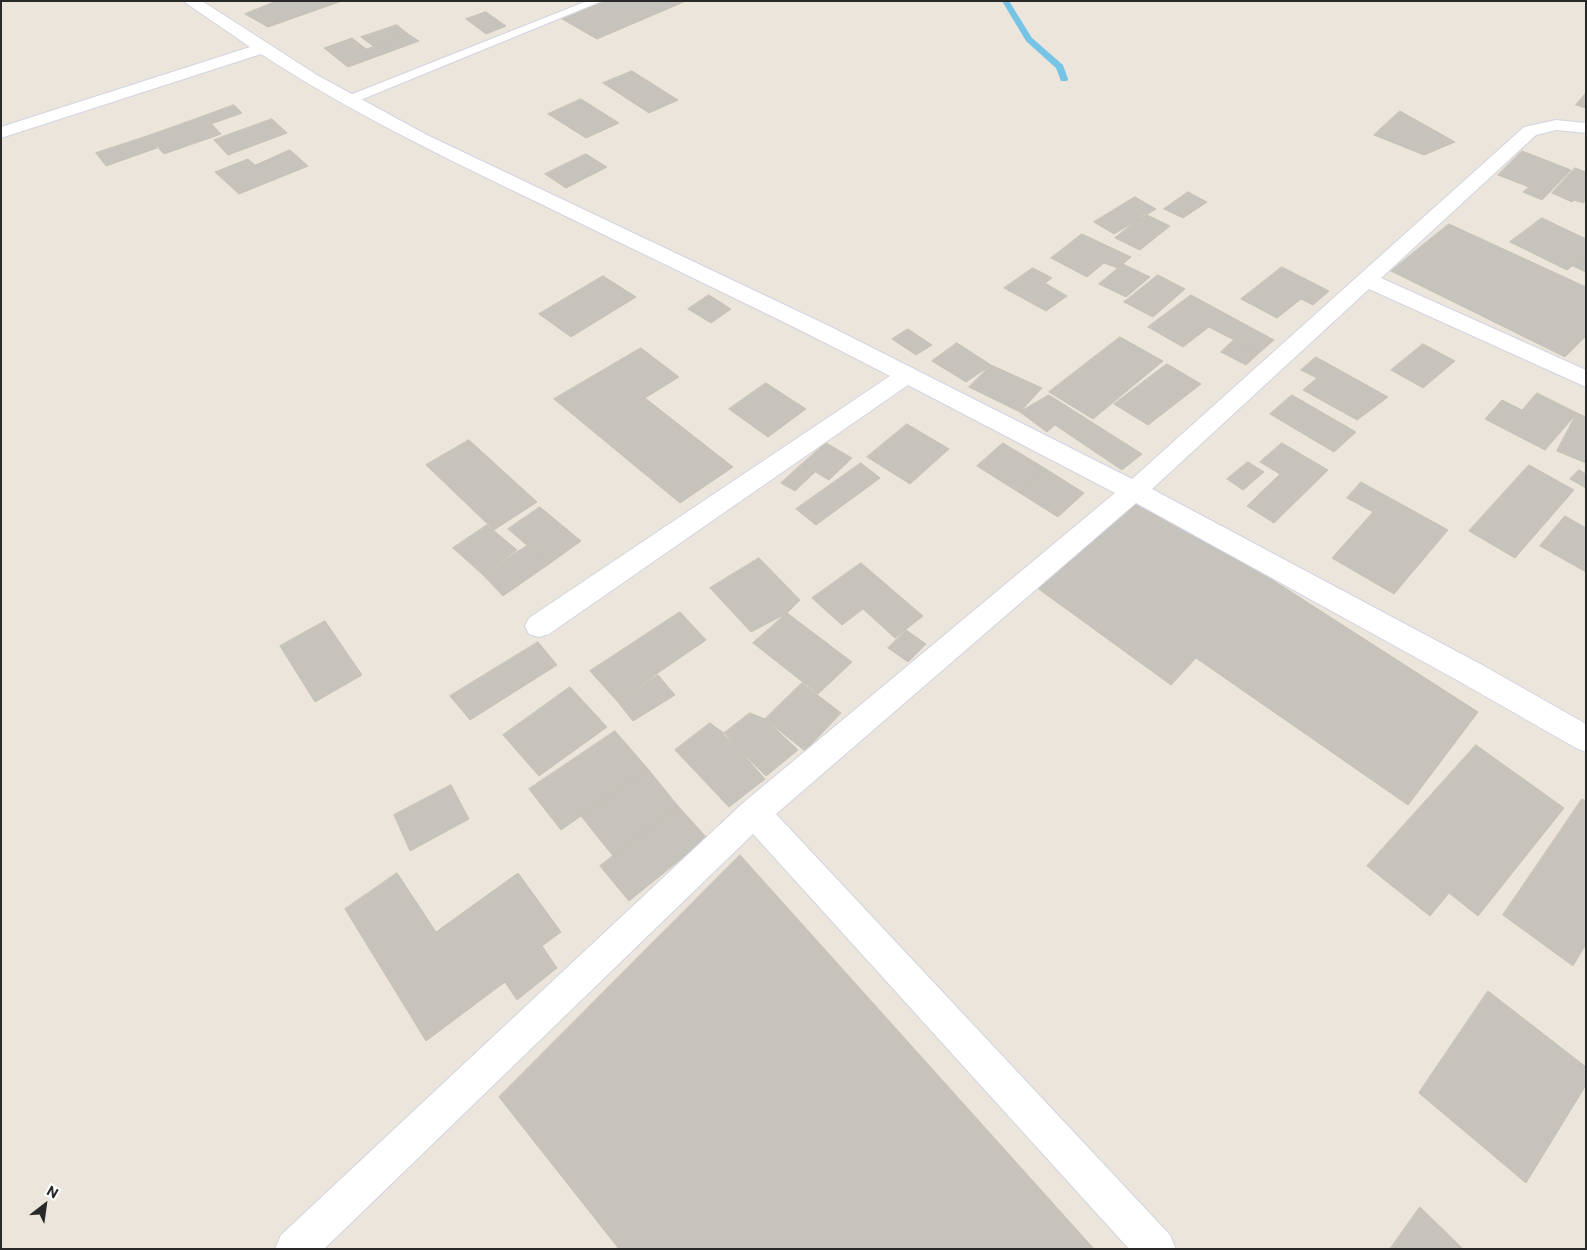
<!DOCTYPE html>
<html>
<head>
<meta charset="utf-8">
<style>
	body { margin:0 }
	#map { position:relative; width:1587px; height:1250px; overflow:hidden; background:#ebe5dc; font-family:Commissioner,sans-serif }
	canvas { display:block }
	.frame { position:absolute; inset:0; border:2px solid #292929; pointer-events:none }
	.north { position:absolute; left:20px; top:1180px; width:50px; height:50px; -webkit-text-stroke:4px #fff; paint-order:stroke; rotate:30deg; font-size:14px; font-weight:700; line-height:20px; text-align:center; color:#292929 }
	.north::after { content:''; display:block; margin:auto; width:18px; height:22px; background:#292929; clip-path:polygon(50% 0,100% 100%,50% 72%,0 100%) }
</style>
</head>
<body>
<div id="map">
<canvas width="1587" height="1250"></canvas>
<div class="frame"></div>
<div class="north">N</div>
</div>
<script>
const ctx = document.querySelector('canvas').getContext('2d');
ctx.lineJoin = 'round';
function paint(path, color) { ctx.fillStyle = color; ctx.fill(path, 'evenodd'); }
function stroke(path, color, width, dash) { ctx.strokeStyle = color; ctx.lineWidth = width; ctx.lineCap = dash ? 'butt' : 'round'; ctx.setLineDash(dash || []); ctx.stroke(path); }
paint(new Path2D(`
	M1002 1H1009L1032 38 1063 65 1068 79 1067 81H1061L1056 68 1026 41Z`), '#76c4e5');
const building = new Path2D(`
	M277 1H342L268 27 245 14Z
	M606 1H686L597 39 562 19Z
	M486 12 506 26 486 34 466 19Z
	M397 25 408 34 373 46 361 37Z
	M408 34 419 41 348 67 324 48 352 38 366 49Z
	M632 71 678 100 649 113 603 83Z
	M1586 93V108L1576 105Z
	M581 99 619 123 586 138 548 114Z
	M234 105 242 113 211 124 204 116Z
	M1400 111 1455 142 1424 155 1374 135Z
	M204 116 221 134 164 154 148 136Z
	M272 119 287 133 228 155 214 140Z
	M148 136 157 148 106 166 96 153Z
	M290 150 308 166 239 194 215 172 248 159 255 165Z
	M1522 151 1571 170 1542 200 1523 192 1529 187 1498 175Z
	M586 154 607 167 566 188 545 174Z
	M1575 168 1586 172 1584 203 1574 200 1572 202 1552 193Z
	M1188 192 1207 202 1183 218 1164 209Z
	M1135 197 1156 209 1114 234 1094 222Z
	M1145 214 1170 226 1140 250 1115 238Z
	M1542 218 1586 239V256L1567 270 1510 242Z
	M1449 224 1586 287V336L1565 357 1391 271Z
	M1082 234 1131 257 1118 268 1104 263 1087 277 1051 258Z
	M1586 256V272L1573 266Z
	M1123 264 1150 277 1126 297 1099 284Z
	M1282 267 1329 291 1313 305 1301 299 1277 318 1241 299Z
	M1033 268 1052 278 1045 283 1067 296 1046 311 1004 288Z
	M1158 275 1185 289 1153 317 1124 302Z
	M603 276 636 297 571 337 539 314Z
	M709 295 731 309 711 323 688 309Z
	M1191 295 1274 340 1259 353 1209 327 1183 347 1148 327Z
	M908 329 932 345 916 355 892 339Z
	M1120 337 1163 361 1093 419 1049 392Z
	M1234 340 1259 353 1246 365 1221 352Z
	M957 343 991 365 966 382 932 361Z
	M1423 344 1455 361 1423 388 1391 370Z
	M641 348 679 377 645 398 733 467 680 503 554 399Z
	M1316 357 1388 397 1357 420 1303 390 1317 378 1301 370Z
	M1167 364 1201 384 1148 425 1114 404Z
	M991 365 1042 388 1020 412 969 387Z
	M766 383 806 409 768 437 729 409Z
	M1537 393 1577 413 1545 450 1485 419 1502 400 1522 410Z
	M1049 395 1142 454 1122 470 1055 425 1047 432 1020 412Z
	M1292 395 1356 432 1334 452 1270 414Z
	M1577 413 1586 417V463L1557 451Z
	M907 424 949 449 910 484 867 457Z
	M469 440 537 502 494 530 426 465Z
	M826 443 852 458 829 480 802 464Z
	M1003 443 1046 469 1020 493 977 466Z
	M1282 443 1328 470 1274 523 1247 506 1280 474 1260 462Z
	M1248 462 1264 472 1243 490 1227 479Z
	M861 463 880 478 816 525 796 509Z
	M802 464 816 471 795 491 781 483Z
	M1529 465 1574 490 1515 558 1469 531Z
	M1046 469 1084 493 1058 517 1020 493Z
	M1579 470 1586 474V488L1570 479Z
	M1361 482 1448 530 1394 594 1332 558 1373 512 1347 498Z
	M1134 491 1478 712 1408 805 1196 658 1171 685 1029 582Z
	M540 507 581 541 549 564 508 529Z
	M1565 516 1586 528V572L1540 546Z
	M487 525 517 550 482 574 453 548Z
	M527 546 549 564 503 596 482 574Z
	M759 558 800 600 787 613 751 632 710 588Z
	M861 563 923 616 895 638 863 609 842 625 812 598Z
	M680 612 706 640 617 701 590 671Z
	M787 613 852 662 818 694 753 643Z
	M325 621 362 675 315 702 280 646Z
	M906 630 926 644 908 662 888 648Z
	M538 642 557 665 470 720 450 696Z
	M658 675 675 695 633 721 617 701Z
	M802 683 841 713 805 751 765 719Z
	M570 687 607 727 539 776 503 735Z
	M750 713 765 719 798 750 766 776 723 734Z
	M710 723 725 734 765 779 729 807 675 750Z
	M615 731 648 769 561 830 529 789Z
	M1476 745 1564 808 1478 916 1449 893 1430 916 1367 866Z
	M648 769 678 806 613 856 581 816Z
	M451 785 469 819 410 851 394 815Z
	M1582 799 1586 801V944L1573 966 1503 915Z
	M678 806 707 838 629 901 600 866Z
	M740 855 1094 1249H619L499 1097Z
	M397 873 436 932 518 873 561 932 542 946 557 968 517 1000 505 982 426 1041 345 909Z
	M1488 991 1586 1067V1085L1526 1183 1419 1093Z
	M1420 1207 1463 1249H1390Z`);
paint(building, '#c6c2bc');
stroke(building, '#c6c1b6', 1);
const service = new Path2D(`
	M587 1H602L353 103H345L343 100 345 97Z`);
const minor = new Path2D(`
	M183 1H202L317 75 427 135 829 326 1132 479 1524 127 1556 120 1586 123V133L1556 130 1536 135 1381 278 1586 370V387L1369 289 1152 489 1484 666 1586 724V752L1576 748 1464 684 1136 503 776 814 1170 1235 1176 1249H1129L753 834 324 1249H275L281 1235 743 803 1115 493 908 385 549 634 539 637 529 634 525 626 529 618 890 376C775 316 657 261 541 204 445 158 350 112 261 54L1 138V127L250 47Z`);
stroke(service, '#d2d4e1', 2);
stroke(minor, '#d2d4e1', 2);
paint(service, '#fff');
paint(minor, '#fff');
</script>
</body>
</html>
